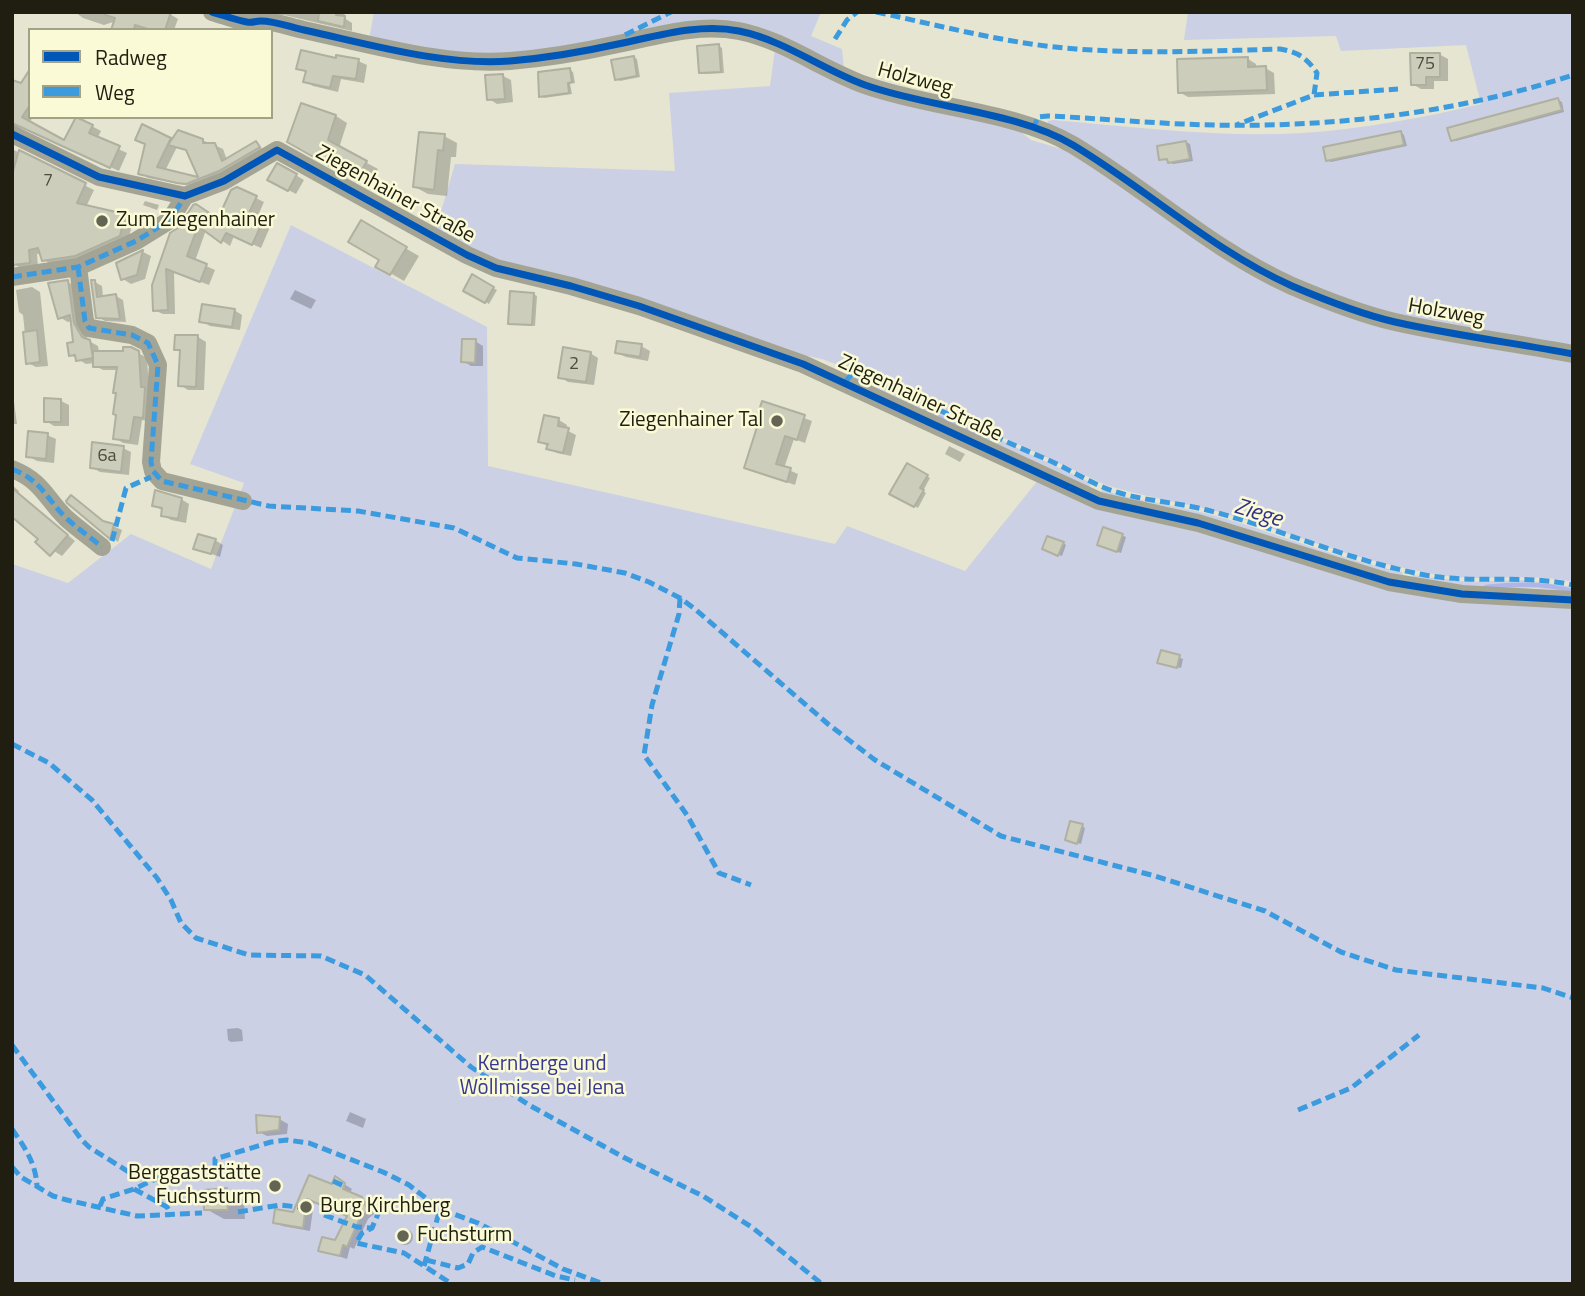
<!DOCTYPE html>
<html>
<head>
<meta charset="utf-8">
<style>
	body { margin:0 }
	#map { position:relative; width:1585px; height:1296px; overflow:hidden; background:#e5e5d1; font-family:"Titillium Web",sans-serif }
	canvas { display:block }
	.frame { position:absolute; inset:0; border:14px solid #1f1e11; pointer-events:none }
	.legend { position:absolute; left:28px; top:28px; width:245px; height:91px; box-sizing:border-box; background:#fafad6; border:2px solid #a2a287; margin:0; padding:9px 12px; list-style:none; font-size:21px; color:#1f1e11 }
	.legend li { display:flex; align-items:center; gap:14px; height:35px }
	.legend b { width:35px; border:2px solid #a2a287 }
</style>
</head>
<body>
<div id="map">
<canvas width="1585" height="1296"></canvas>
<div class="frame"></div>
<ul class="legend">
<li><b style="height:9px;background:#0057b8"></b>Radweg</li>
<li><b style="height:9px;background:#3c9bde"></b>Weg</li>
</ul>
</div>
<script>
const ctx = document.querySelector('canvas').getContext('2d');
ctx.lineJoin = 'round';
function paint(path, color) { ctx.fillStyle = color; ctx.fill(path, 'evenodd'); }
function stroke(path, color, width, dash) { ctx.strokeStyle = color; ctx.lineWidth = width; ctx.lineCap = dash ? 'butt' : 'round'; ctx.setLineDash(dash || []); ctx.stroke(path); }
function label(font, color, halo, rows, align = 'center') {
  ctx.font = font + ' "Titillium Web",sans-serif'; ctx.lineWidth = 5; ctx.setLineDash([]); ctx.textBaseline = 'middle'; ctx.strokeStyle = halo; ctx.fillStyle = color; for (const [text, x, y, turn = 0] of rows) {
    ctx.save(); ctx.translate(x, y); ctx.rotate((+turn || 0) * Math.PI / 180); ctx.textAlign = isNaN(turn) ? turn : align; if (halo) ctx.strokeText(text, 0, 0); ctx.fillText(text, 0, 0); ctx.restore();
  }
}
paint(new Path2D(`
	M374 12H821L811 36 842 49 844 71 750 28 479 57 369 40Z
	M1188 12H1573V348L1391 314 1325 292 1272 268 1192 220 1048 126V121L1053 120C1135 127 1220 138 1303 133 1363 129 1422 118 1481 104L1466 45 1341 51 1336 36 1184 40Z
	M775 49 1018 130 1031 140 1065 150 1266 280 1573 359V582C1540 575 1510 578 1477 578 1455 578 1431 574 1409 569 1347 557 1290 533 1230 515 1189 503 1147 498 1106 485L881 381 822 359 785 351 498 263 433 229 442 208 455 164 675 171 669 93 770 86Z
	M291 225 487 327 488 466 835 544 847 526 965 571 1039 479 1136 515 1323 566 1573 605V1284H12V564L68 583 131 534 211 569 244 483 190 464Z
	M855 376 950 416 1091 483 1089 490 851 381 852 377Z
	M1105 489 1117 495C1157 503 1198 510 1237 522 1292 540 1346 560 1402 572L1404 578 1101 495V491Z
	M1412 575 1468 582 1524 580 1573 587V596L1554 590 1534 588 1506 591 1417 584Z`), '#cbd0e4');
paint(new Path2D(`
	M75 12H143L170 14 178 19 174 30 144 28 117 30 116 21 104 25 83 18Z
	M257 12H345L344 18 352 23V31L284 15H261Z
	M719 46 722 48 724 73 704 74 700 72Z
	M1439 54 1448 59V81H1434V89H1421L1412 84Z
	M633 57 637 59 640 77 620 81 617 79Z
	M1248 59 1256 64V69L1265 68 1274 73 1275 94 1188 97 1179 92Z
	M337 60 358 61 367 65 364 83 341 79 338 92 313 86 305 81 307 73 298 68Z
	M570 70 573 72 575 83 570 84 572 94 544 98 540 96Z
	M503 76 511 80 513 102 497 104 489 99Z
	M12 82 30 85V117H33L29 123 13 130Z
	M1558 100 1562 102 1564 112 1456 141 1452 139Z
	M302 105 336 116 347 123 339 148 378 169 369 186 289 142Z
	M77 118 101 131 97 139 127 153 119 171 68 148Z
	M143 127 173 141 202 140 214 145 223 149 227 160 256 143 266 152 195 187 148 178 140 173 147 144ZM177 147 189 151 201 179 165 171Z
	M1401 132 1404 135 1407 146 1331 162 1327 160Z
	M444 136 457 143 456 157H451L447 196 428 194 415 187Z
	M1186 142 1190 144 1193 161 1173 164 1169 161 1161 159Z
	M12 149 94 190 86 207 124 216 133 221 128 241 84 260 52 265 44 260 42 253 37 254 38 267 23 269 15 265 12 275V212L17 167H12Z
	M278 165 304 180 296 194 269 180Z
	M256 198 264 202 256 220 270 227 261 248 234 236 230 246 206 230 195 261 215 270 209 285 174 272 175 314H163L154 310 153 285 205 211 219 221Z
	M145 201 159 205 157 210 143 205Z
	M361 223 419 256 404 281 378 266 382 259Z
	M143 252 151 256 145 279 131 284 123 279 118 264Z
	M473 277 497 290 489 304 466 290Z
	M68 282 76 287 82 329 89 341 98 346 99 353H125L131 349 147 358 151 422 142 420 138 445 123 443 115 438 118 370H103L95 366V363L86 364 71 355 75 344 73 321 68 322 59 317Z
	M95 282 102 286 103 297 116 296 123 300 126 322 105 321 98 317Z
	M32 287 40 292 48 366 36 367 28 363 23 315 19 312 16 290Z
	M295 290 316 300 311 309 290 299Z
	M533 294 537 296 535 326 510 323Z
	M234 310 242 315 240 330 210 326 201 321Z
	M198 337 206 342 204 390H188L180 385 181 352 176 349Z
	M475 341 483 346V366H471L463 361Z
	M641 346 650 351 648 361 626 357 617 353Z
	M590 353 598 358 594 385 568 382 560 377Z
	M12 387 17 424H13L12 428Z
	M61 401 69 405V426H54L46 421Z
	M763 403 812 421 805 443 794 439 784 468 798 474 795 485 746 468 759 427Z
	M559 420 567 425 566 430 576 435 571 456 557 453 540 441Z
	M47 435 56 439 54 463 37 461 28 456Z
	M949 446 965 454 960 462 945 454Z
	M123 448 131 452 129 475 100 472 91 467Z
	M908 465 930 478 923 491 926 493 918 508 892 493Z
	M12 485 19 491 18 493 75 541 62 556 54 551 12 505Z
	M71 497 106 523 122 530 118 542 79 512Z
	M181 499 189 504 186 523 171 520 163 515V511L154 505Z
	M1104 529 1126 537 1121 553 1103 547Z
	M215 540 223 545 220 557 195 548Z
	M1063 543 1066 545 1062 556 1047 550Z
	M1162 652 1183 659 1181 668 1163 664Z
	M1082 826 1085 828 1081 844 1070 841Z
	M238 1028 242 1030 243 1041 231 1042 228 1040 227 1029Z
	M350 1112 366 1119 363 1128 346 1121Z
	M279 1119 288 1124 287 1134 267 1136 259 1132Z
	M310 1177 333 1187 336 1179 352 1189 349 1194 369 1203 374 1214 368 1219 354 1249 350 1247 347 1259 320 1250 336 1242 349 1216 314 1202 310 1231 282 1226 275 1222 294 1214Z
	M227 1190 244 1200 245 1219H224L206 1209Z
	M397 1237a8 8 0 1 1 16 0a8 8 0 1 1-16 0Z`), '#0003');
stroke(new Path2D(`
	M925 411 984 438
	M1486 587C1515 584 1544 583 1573 591`), '#aeb6e8', 4.5);
const building = new Path2D(`
	M105 12H171L165 30H151L135 25 134 30H111L115 18 105 15Z
	M319 12H337L336 15 345 16 344 27 318 21Z
	M719 44 721 72 699 73 697 46Z
	M301 50 336 58V55L359 59 356 79 333 76 330 88 303 82 306 71 296 69Z
	M1410 53H1440V77H1426V85H1411Z
	M634 56 637 76 615 80 611 60Z
	M1248 57V67L1266 66 1267 90 1178 93 1177 59Z
	M570 68 572 82 568 83 569 93 539 97 538 72Z
	M30 69V105L22 117 64 140 76 117 93 125 89 133 120 146 110 168 12 123V80L21 83Z
	M503 74 505 99 487 100 485 75Z
	M1558 98 1562 110 1451 141 1447 128Z
	M301 103 336 115 328 140 367 161 356 181 287 142Z
	M142 124 171 138 157 167 198 177 186 150 168 145 178 130 203 139V143H215L222 161 256 141 260 147 219 171 186 184 177 183 138 174 145 144 135 140Z
	M1401 131 1404 145 1326 161 1323 147Z
	M419 132 445 134 443 151 438 150 434 190 413 187Z
	M1186 141 1190 159 1168 163 1167 159 1159 160 1157 146Z
	M19 150 86 183 77 203 125 214 120 236 75 256 42 261 38 248 29 250 30 263 12 265V175Z
	M277 163 297 174 288 191 267 180Z
	M237 187 257 196 248 215 263 221 252 245 226 233 221 243 198 226 187 256 207 264 200 282 166 269 168 310 153 311 152 285 170 233 179 227 193 205 196 204 211 214 215 225 231 190Z
	M361 220 407 247 390 275 375 267 379 260 348 242Z
	M143 250 137 275 121 280 116 263Z
	M472 274 494 287 485 303 463 291Z
	M68 280 74 323 82 337 90 340 93 358 76 361 75 355 69 356 67 343 73 342 70 315 58 319 48 283Z
	M91 280H95L97 297 116 294 120 319 96 318Z
	M510 291 534 293 532 325 508 324Z
	M202 304 235 309 232 327 199 322Z
	M37 330 40 362 26 364 23 332Z
	M175 335H198L196 387 178 386 180 350H174Z
	M462 339H476L475 363 461 362Z
	M617 341 642 344 640 357 615 353Z
	M123 347H131L139 351 141 387H145L143 418 134 417 130 441 113 439 116 415 113 414 116 393H113L117 367H93V351H123Z
	M563 347 591 352 586 382 558 378Z
	M44 398 61 399V422H44Z
	M762 401 805 415 797 440 785 436 776 464 791 468 787 482 744 468 757 427 754 426Z
	M544 415 559 418 558 426 569 428 563 453 546 449 548 444 538 442Z
	M28 431 48 433 46 459 26 457Z
	M92 442 124 446 121 472 90 468Z
	M907 463 928 475 920 488 924 490 914 507 889 494Z
	M12 488 68 535 50 556 35 542 38 539 12 517Z
	M155 490 182 498 178 519 161 516 162 508 152 506Z
	M71 495 103 521 114 524 110 539 67 503 66 501Z
	M1103 527 1123 534 1117 552 1097 545Z
	M198 534 216 539 211 554 193 549Z
	M1047 536 1064 542 1058 556 1042 549Z
	M1161 650 1180 655 1177 668 1157 663Z
	M1070 821 1083 824 1077 844 1065 840Z
	M256 1115 280 1117 279 1130 257 1133Z
	M309 1175 332 1184 335 1176 345 1183 343 1189 362 1197 367 1209 365 1214 361 1216 347 1247 343 1245 340 1256 318 1251 322 1237 335 1240 347 1216 307 1199 303 1228 273 1223 275 1209 293 1212Z
	M227 1188 228 1210H204L203 1190Z`);
paint(building, '#cdcdbc');
stroke(building, '#b0b0a1', 2);
stroke(new Path2D(`
	M212 12C223 15 235 20 247 22 254 23 254 21 261 21 275 21 290 27 304 30 369 44 443 66 510 61 547 58 582 52 618 44 657 36 699 23 739 31 784 40 823 70 865 85 929 108 1016 111 1073 145 1148 190 1212 250 1292 286 1325 300 1360 314 1395 322 1453 335 1514 343 1573 354
	M12 134 99 177 185 196 224 181 277 150 467 255 496 268 571 286 639 306 803 364 1099 501 1198 523 1389 582 1462 594 1573 600
	M78 267 85 321 89 328 132 335 148 343 158 365 151 462 153 471 162 481 243 501
	M12 277 78 267 136 241 170 220 185 196
	M12 469C42 481 45 497 66 518 77 528 90 537 102 547`), '#a4a495', 18);
stroke(new Path2D(`
	M876 12C942 26 1008 44 1076 49 1144 54 1212 51 1280 49 1298 52 1307 58 1317 73L1314 95 1236 125
	M625 35 671 12
	M835 39 847 20 857 12
	M1314 95 1398 89
	M1033 129 1038 117 1048 116C1093 118 1137 122 1182 124 1313 130 1448 116 1573 75
	M78 267 85 321 89 328 132 335 148 343 158 365 151 462 153 471 162 481 269 506 358 511 454 528 517 558 576 564 625 573 649 582 680 598 695 609 828 724 875 760 1001 836 1155 876 1265 911 1341 952 1396 970 1543 988 1573 998
	M12 277 78 267 136 241 170 220 185 196
	M845 382 852 374C919 397 981 432 1046 459 1069 469 1090 483 1113 491 1143 501 1176 502 1207 510 1281 529 1350 561 1425 575 1474 584 1524 574 1573 585
	M12 469C42 481 45 497 66 518 77 528 90 537 102 547
	M112 541 126 488 151 477
	M680 598 679 614 652 705 644 755 687 815 719 873 751 885
	M12 744 49 763 92 800 157 878 171 900 181 923 196 938 249 955 321 956 365 975 471 1067 529 1105 625 1158 703 1196 753 1228 822 1284
	M12 1045 81 1139 89 1147 132 1174
	M1298 1110 1351 1088 1419 1035
	M12 1129C25 1148 36 1163 37 1187
	M12 1167 21 1177 53 1196 67 1200 137 1216 202 1213
	M215 1168V1159L271 1142 287 1140 309 1143 383 1172 409 1185 440 1209 478 1223 563 1269 604 1284
	M333 1181 344 1186
	M134 1189 167 1207 172 1216
	M100 1206 103 1199 134 1189 169 1173
	M380 1209 372 1228 362 1233 356 1243 404 1253 452 1284
	M238 1212 280 1205 307 1208
	M324 1215 357 1227 371 1228
	M426 1260 458 1268 468 1264 473 1253 482 1247 556 1276 575 1280
	M424 1266 440 1209`), '#3c9bde', 5, [10, 5]);
stroke(new Path2D(`
	M212 12C223 15 235 20 247 22 254 23 254 21 261 21 275 21 290 27 304 30 369 44 443 66 510 61 547 58 582 52 618 44 657 36 699 23 739 31 784 40 823 70 865 85 929 108 1016 111 1073 145 1148 190 1212 250 1292 286 1325 300 1360 314 1395 322 1453 335 1514 343 1573 354
	M12 134 99 177 185 196 224 181 277 150 467 255 496 268 571 286 639 306 803 364 1099 501 1198 523 1389 582 1462 594 1573 600`), '#0057b8', 7);
for (const [x, y, r, color] of [
	[102,221,7,"#646454"],
	[777,421,7,"#646454"],
	[275,1186,7,"#646454"],
	[306,1207,7,"#646454"],
	[403,1236,7,"#646454"]
]) { const dot = new Path2D(); dot.arc(x, y, r, 0, 2 * Math.PI); ctx.fillStyle = color; ctx.fill(dot); stroke(dot, '#fafad6', 2.5); }
label('18px', '#4c4b3d', null, [
	["75",1425,65],
	["7",48,182],
	["2",574,365],
	["6a",107,457]
]);
label('21px', '#1f1e11', '#fafad6', [
	["Holzweg",915,80,15],
	["Ziegenhainer Straße",395,195,29],
	["Holzweg",1446,313,10],
	["Ziegenhainer Straße",920,399,25]
]);
label('21px', '#1f1e11', '#fafad6', [
	["Zum Ziegenhainer",116,221],
	["Ziegenhainer Tal",763,421,"right"],
	["Berggaststätte",261,1174,"right"],
	["Fuchssturm",261,1198,"right"],
	["Burg Kirchberg",320,1207],
	["Fuchsturm",417,1236]
], 'left');
label('21px', '#373893', '#fafad6', [
	["Kernberge und",542,1065],
	["Wöllmisse bei Jena",542,1089]
]);
label('italic 23px', '#30308a', '#fafad6', [
	["Ziege",1258,514,17]
]);
</script>
</body>
</html>
